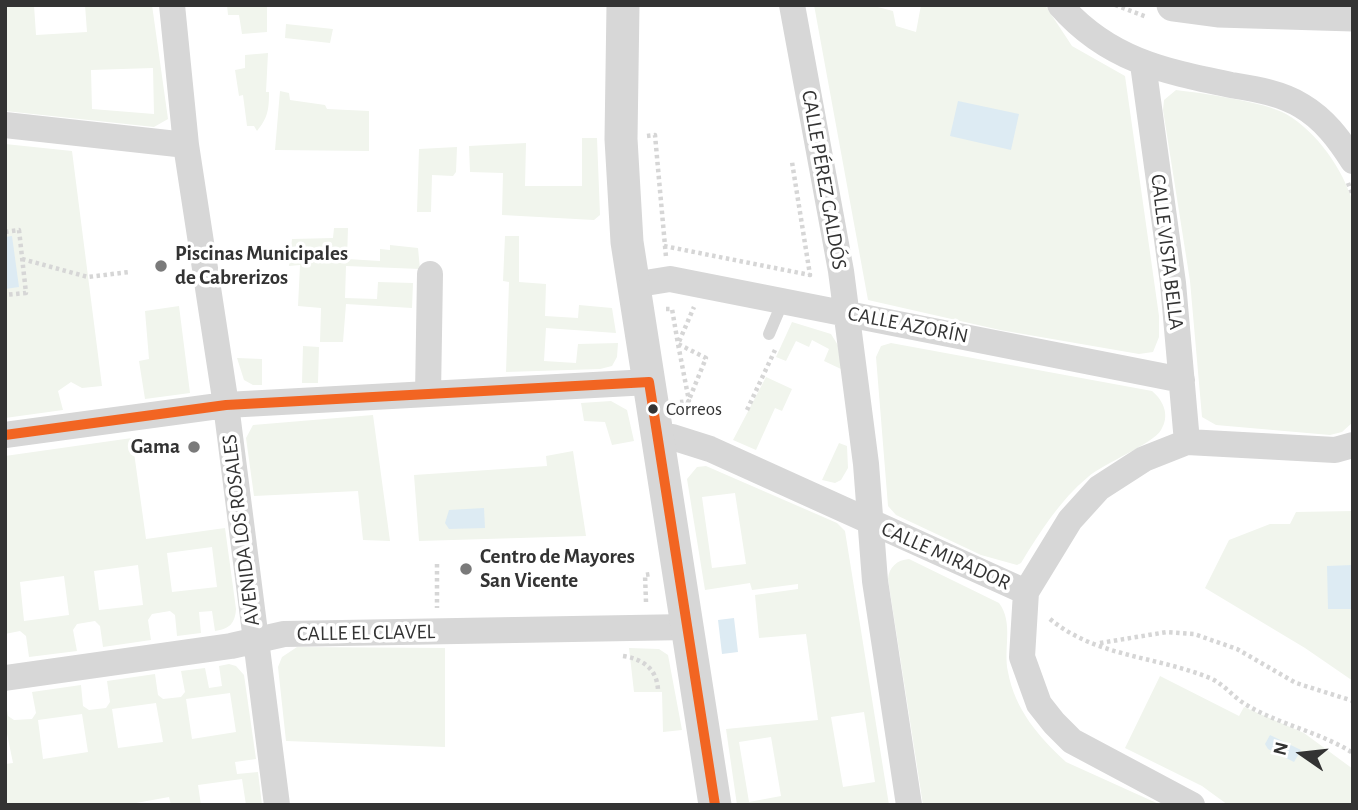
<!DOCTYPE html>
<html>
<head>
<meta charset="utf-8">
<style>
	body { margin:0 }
	#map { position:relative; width:1358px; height:810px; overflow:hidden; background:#fff; font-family:"Alegreya Sans",sans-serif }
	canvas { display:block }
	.frame { position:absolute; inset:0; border:7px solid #333; pointer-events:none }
	.north { position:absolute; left:1267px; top:719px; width:70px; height:70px; -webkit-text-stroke:5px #fff; paint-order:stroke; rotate:284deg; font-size:19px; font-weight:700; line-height:28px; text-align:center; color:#333 }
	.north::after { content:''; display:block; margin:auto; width:24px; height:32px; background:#333; clip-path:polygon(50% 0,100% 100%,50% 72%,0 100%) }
</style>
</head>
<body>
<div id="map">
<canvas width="1358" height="810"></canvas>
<div class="frame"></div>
<div class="north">N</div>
</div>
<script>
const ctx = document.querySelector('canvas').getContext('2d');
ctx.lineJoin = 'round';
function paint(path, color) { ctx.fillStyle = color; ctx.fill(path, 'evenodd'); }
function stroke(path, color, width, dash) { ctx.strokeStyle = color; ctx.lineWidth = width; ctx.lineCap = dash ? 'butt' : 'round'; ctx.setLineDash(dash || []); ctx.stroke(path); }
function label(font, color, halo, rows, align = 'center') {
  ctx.font = font + ' "Alegreya Sans",sans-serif'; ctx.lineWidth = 7; ctx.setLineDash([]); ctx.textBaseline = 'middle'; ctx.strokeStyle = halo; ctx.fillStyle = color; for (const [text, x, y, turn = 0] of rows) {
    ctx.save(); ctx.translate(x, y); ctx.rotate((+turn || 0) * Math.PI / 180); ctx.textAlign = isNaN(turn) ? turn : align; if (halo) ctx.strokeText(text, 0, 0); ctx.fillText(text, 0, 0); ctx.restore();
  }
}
paint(new Path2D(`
	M5 5H34L36 35 87 32 85 5H152L168 119 154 127 5 111ZM153 68 154 114 92 109 91 70Z
	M227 5H267V32L242 34 239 15H228Z
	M814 5H870L893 11 896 26 916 32 921 5H1045L1072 46 1125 76 1159 316V337L1153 352 1139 354 1000 330 868 300Z
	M286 24 333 29 330 43 285 38Z
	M268 53 266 92H269C269 109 268 118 257 131L254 126H247L243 95 239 96 235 70 245 68V55Z
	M1176 90C1202 93 1265 102 1286 114 1317 132 1343 169 1353 203V422L1342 432 1330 435 1216 425 1202 417 1190 281 1163 110 1164 100Z
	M280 91 289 93 290 100 325 105 327 109 369 111V151L275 150Z
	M582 138H597L600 215 594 220 502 215 503 173 470 172 469 146 526 143 525 186H582Z
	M5 144 72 151 102 386 82 388 71 382 58 391 63 410 5 418Z
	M457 147 456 172 453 176 432 175 431 212H417L419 149Z
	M334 228H348L347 259 380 261V249L390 250V245L418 248 420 269 346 266 345 298 377 299 378 282 413 283 412 308 346 304 343 342H320L321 308 298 306 300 265 289 266 292 239 333 238Z
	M505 236H519V282L546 284 545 316 578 318 579 305 612 308 616 333 546 328 544 361 576 363 578 344 618 343 617 357 612 366 600 369 506 372 509 282 503 281Z
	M179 306 190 393 145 399 139 361 149 359 145 311Z
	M792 322 831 334 839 347 841 369 824 361 829 349 812 340 809 347 796 341 786 361 776 357Z
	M891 343 1152 391C1164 401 1170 416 1161 430 1153 444 1104 463 1088 477 1060 500 1040 532 1021 563L1017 565 981 555 896 515 888 506 876 357 881 346Z
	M303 346 319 347 318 383H302Z
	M237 358 262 359V385H253L244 380Z
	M766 377 792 389 782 411 775 408 756 450 733 440Z
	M611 401 627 410 634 441 612 445 605 422 584 421 581 403Z
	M373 415 390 541 363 540 358 491 254 496 246 438 253 425Z
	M132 438 146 539 225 528 236 609C235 624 229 629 215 631L212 611 199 612 201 633 177 636 175 615 170 611 152 614 148 620 151 640 103 647 100 626 95 621 77 624 73 630 77 651 29 657 26 636 20 631 5 634V456ZM212 547 217 587 172 592 167 553ZM138 565 143 605 99 610 94 571ZM64 576 69 615 24 621 20 582Z
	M839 443 847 446 848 468 841 480 835 483 822 480Z
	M573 451 586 536 419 541 414 475 547 466 546 456Z
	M706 466 837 523 845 531 889 805H737L726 729 818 720 806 634 759 638 755 595 798 589V584L752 590 750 583 705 590 687 479 697 467ZM735 493 746 564 712 568 702 497ZM864 712 875 782 843 787 831 717ZM771 737 781 796 749 802 739 742Z
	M1353 511V681L1305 648 1205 588 1229 540 1270 524H1290L1296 512Z
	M909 559 999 603C1014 623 1003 649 1008 672 1015 710 1039 737 1066 762L1161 805H923L888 579C889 567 897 560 909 559Z
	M297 647 445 648V747L286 741 278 667 282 657Z
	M629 648 659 649 668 655 682 730 663 732 662 692H634Z
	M229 664 236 666 244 675 256 759 235 762 237 774 258 772 262 805H246L242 779 198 785 201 805H171L169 797 125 805H5V764L13 763 5 724V696L8 716 14 720 32 719 36 713 32 692 81 685 83 706 89 710 106 708 110 702 107 681 155 674 158 695 163 699 181 697 185 692 181 671 205 668 209 688 222 686 219 666ZM230 693 236 732 192 739 186 699ZM156 703 163 742 118 748 112 709ZM82 714 88 752 43 759 38 720Z
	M1160 676 1239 716 1244 707 1304 733 1353 769V805H1228L1202 786 1125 748Z`), '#f1f5ed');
paint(new Path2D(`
	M958 101 1019 114 1011 150 950 136Z
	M12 236 19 287 5 289V237Z
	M484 508 485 528 449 529 445 523 449 510Z
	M1353 565V609H1328L1327 566Z
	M734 618 738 652 722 654 718 620Z
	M1270 735 1301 750 1294 762 1268 749 1265 744Z`), '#ddebf3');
stroke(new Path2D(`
	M1115 5 1147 17
	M647 136 655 135 666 257
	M1348 183 1353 196
	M5 232 19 230 26 293 5 295
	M664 246 810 275 792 162
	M22 259 88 277 129 272
	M666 309H672L678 344 706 358 684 412
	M680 402 689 401 678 344 694 307
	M747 410 775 350
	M437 564V608
	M646 602 645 575 651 574
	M1050 619C1096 657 1156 656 1210 678 1224 684 1233 697 1245 704 1277 724 1318 731 1353 753
	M1100 643 1167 632 1194 634 1237 649 1296 683 1353 701
	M623 656C643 659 657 669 658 690`), '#d6d6d6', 4.5, [3.5, 3.5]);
stroke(new Path2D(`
	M769 334 783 301`), '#d7d7d7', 12);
stroke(new Path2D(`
	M172 5 186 145 226 405 277 805
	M792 5 841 271 866 464 875 581 909 805
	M1060 5C1107 59 1162 71 1231 85 1255 89 1281 93 1302 106 1324 119 1339 139 1353 161
	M1143 64 1173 283 1187 442
	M5 125 186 145
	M633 285 670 279 1182 380
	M428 394 430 274
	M5 435 226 405 649 382
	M658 436 672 437 710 449 1026 592
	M5 678 231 646 284 634 688 627
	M1192 805 1072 741 1054 723 1039 704 1022 657 1026 592 1070 520 1099 488 1144 459 1187 442 1335 450 1353 445`), '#d7d7d7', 26);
stroke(new Path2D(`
	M623 5 621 139 627 242 715 805
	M1173 5 1218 11 1353 15`), '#d7d7d7', 33);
stroke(new Path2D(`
	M5 435 226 405 649 382 715 805`), '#f26522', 10);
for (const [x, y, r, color] of [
	[161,266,7,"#7a7a7a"],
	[653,409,6,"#333"],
	[194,447,7,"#7a7a7a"],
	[466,569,7,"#7a7a7a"]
]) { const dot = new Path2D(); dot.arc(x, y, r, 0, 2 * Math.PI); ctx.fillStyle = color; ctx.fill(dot); stroke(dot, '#fff', 2.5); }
label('19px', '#333', '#fff', [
	["Correos",666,409]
], 'left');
label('21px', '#333', '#fff', [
	["CALLE PÉREZ GALDÓS",824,180,80],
	["CALLE VISTA BELLA",1167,252,83],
	["CALLE AZORÍN",908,325,11],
	["AVENIDA LOS ROSALES",241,530,-97],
	["CALLE MIRADOR",946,556,24],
	["CALLE EL CLAVEL",366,633,-1]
]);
label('bold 21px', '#333', '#fff', [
	["Piscinas Municipales",175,254],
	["de Cabrerizos",175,278],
	["Gama",180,447,"right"],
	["Centro de Mayores",480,557],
	["San Vicente",480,581]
], 'left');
</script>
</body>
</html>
